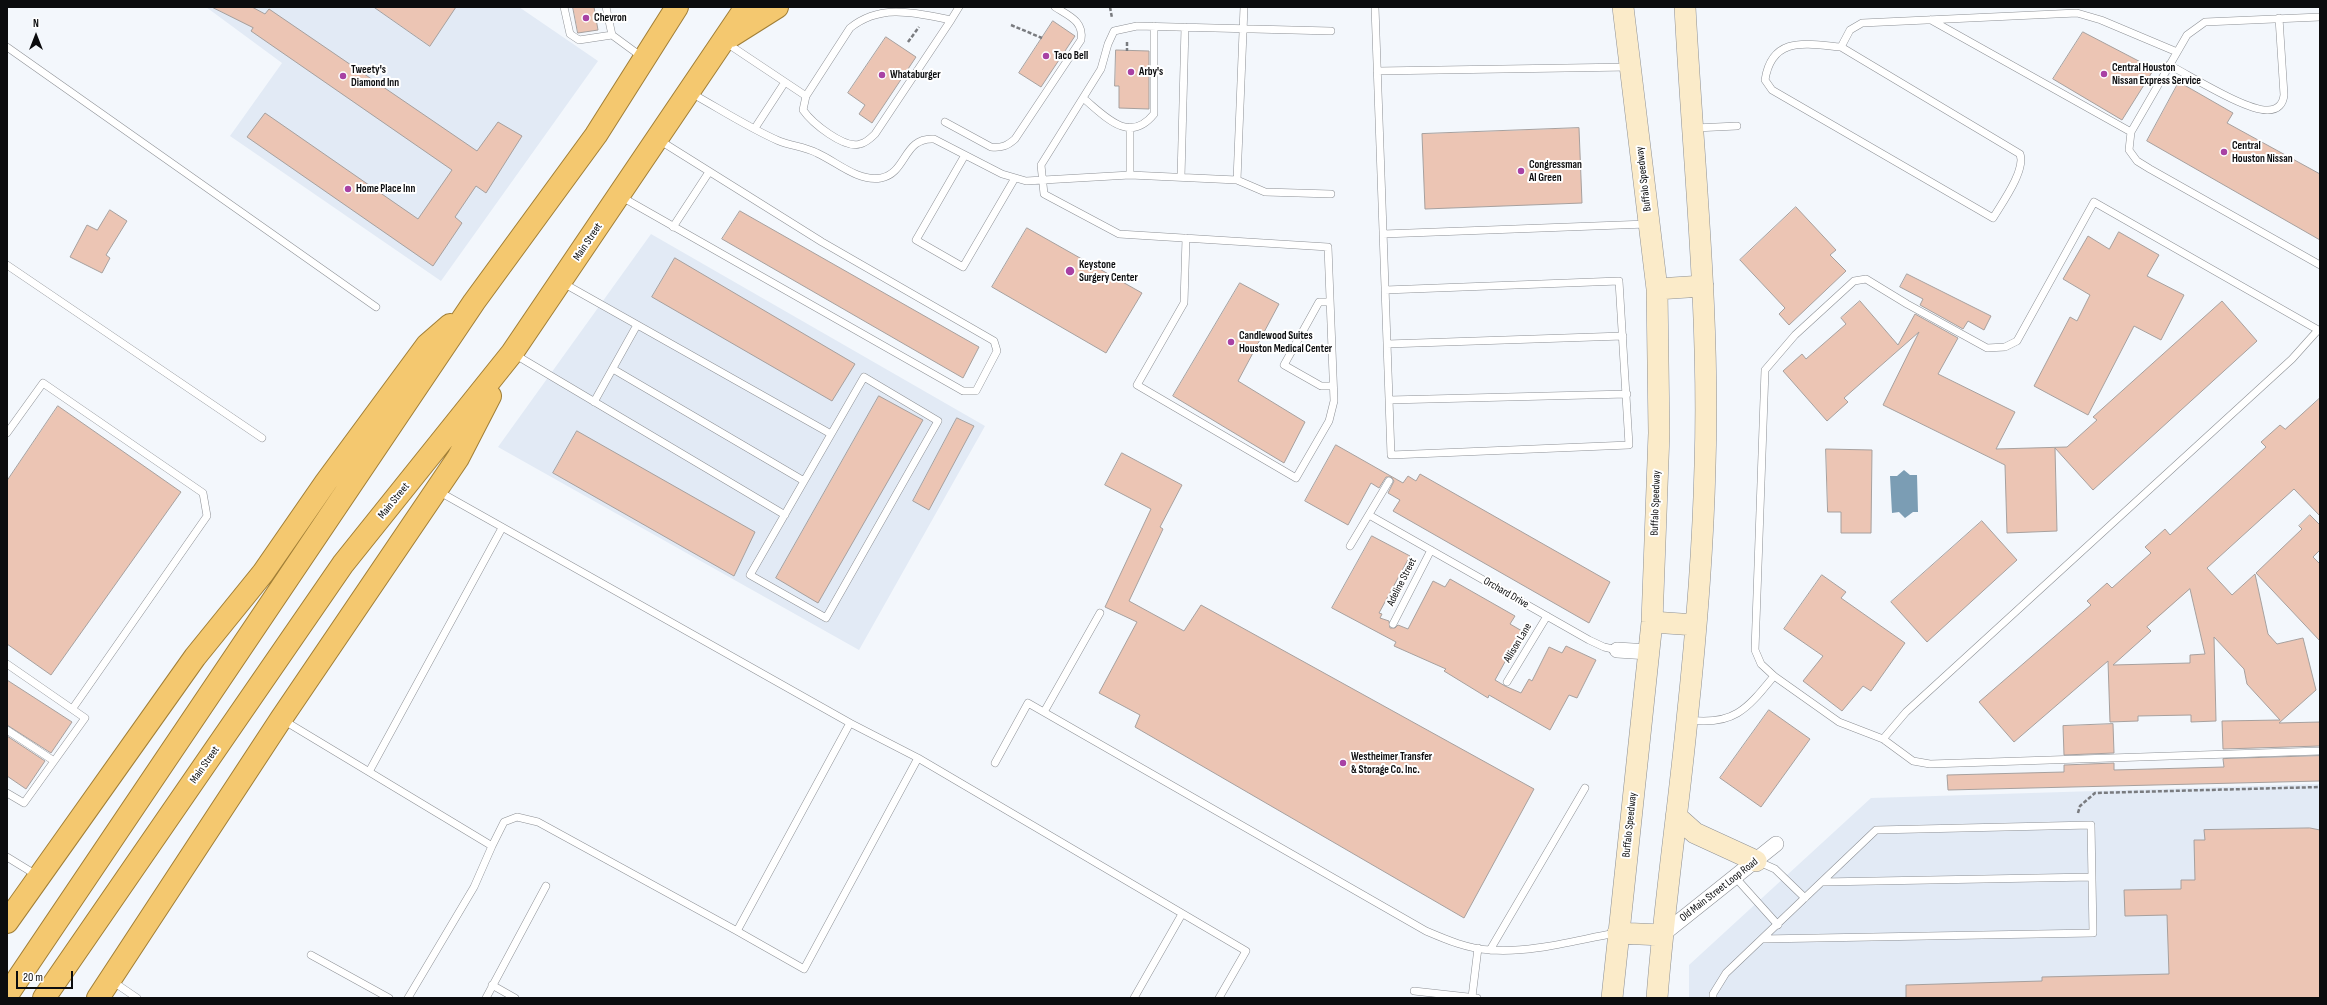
<!DOCTYPE html>
<html>
<head>
<meta charset="utf-8">
<style>
	body { margin:0 }
	#map { position:relative; width:2327px; height:1005px; overflow:hidden; background:#f3f7fc; font-family:"Sofia Sans Condensed",sans-serif }
	canvas { display:block }
	.frame { position:absolute; inset:0; border:8px solid #0b0c0e; pointer-events:none }
	.north { position:absolute; left:16px; top:16px; width:40px; height:40px; -webkit-text-stroke:3px #fff; paint-order:stroke; rotate:0deg; font-size:11px; font-weight:700; line-height:16px; text-align:center; color:#0b0c0e }
	.north::after { content:''; display:block; margin:auto; width:14px; height:18px; background:#0b0c0e; clip-path:polygon(50% 0,100% 100%,50% 72%,0 100%) }
	.scale { position:absolute; left:16px; top:971px; width:57px; height:18px; box-sizing:border-box; border:2px solid #0b0c0e; border-top:0; padding-left:5px; font-size:12px; line-height:14px; white-space:nowrap; color:#0b0c0e; -webkit-text-stroke:3px #fff; paint-order:stroke }
</style>
</head>
<body>
<div id="map">
<canvas width="2327" height="1005"></canvas>
<div class="frame"></div>
<div class="north">N</div>
<div class="scale">20 m</div>
</div>
<script>
const ctx = document.querySelector('canvas').getContext('2d');
ctx.lineJoin = 'round';
function paint(path, color) { ctx.fillStyle = color; ctx.fill(path, 'evenodd'); }
function stroke(path, color, width, dash) { ctx.strokeStyle = color; ctx.lineWidth = width; ctx.lineCap = dash ? 'butt' : 'round'; ctx.setLineDash(dash || []); ctx.stroke(path); }
function label(font, color, halo, rows, align = 'center') {
  ctx.font = font + ' "Sofia Sans Condensed",sans-serif'; ctx.lineWidth = 4; ctx.setLineDash([]); ctx.textBaseline = 'middle'; ctx.strokeStyle = halo; ctx.fillStyle = color; for (const [text, x, y, turn = 0] of rows) {
    ctx.save(); ctx.translate(x, y); ctx.rotate((+turn || 0) * Math.PI / 180); ctx.textAlign = isNaN(turn) ? turn : align; if (halo) ctx.strokeText(text, 0, 0); ctx.fillText(text, 0, 0); ctx.restore();
  }
}
paint(new Path2D(`
	M206 7H519L598 61 441 281 230 136 282 63Z
	M651 234 985 426 859 650 498 447Z
	M2320 784V998H1689V965L1871 798Z`), '#e2eaf5');
paint(new Path2D(`
	M1904 470 1910 475H1917L1918 512H1913L1905 518 1899 512 1892 513 1890 476H1897Z`), '#7b9db4');
const building = new Path2D(`
	M212 7H252L265 14 269 9 477 151 498 122 522 136 486 193 476 186 455 217 462 223 433 266 247 137 265 113 418 219 452 170 251 31 253 28Z
	M374 7H456L430 46Z
	M573 7H594L598 30 578 33Z
	M1053 21 1075 36 1041 87 1019 73Z
	M2083 32 2154 69 2122 120 2053 79Z
	M886 37 916 57 872 123 859 114 865 105 848 93Z
	M1116 50 1149 51V109L1119 108V86H1115Z
	M2179 82 2233 113 2227 123 2320 174V240L2147 141Z
	M1579 128 1582 203 1425 209 1422 134Z
	M1796 207 1836 250 1830 255 1846 271 1789 325 1779 314 1785 308 1740 260Z
	M110 210 127 221 106 255 110 258 102 273 70 257 87 225 97 230Z
	M740 211 979 347 963 378 722 239Z
	M1027 228 1142 293 1106 353 992 287Z
	M2119 232 2159 255 2147 276 2184 295 2161 340 2134 326 2088 415 2034 386 2070 317 2077 321 2090 295 2063 279 2088 236 2109 249Z
	M675 258 855 364 832 401 652 297Z
	M1907 274 1991 316 1984 330 1968 321 1963 329 1920 305 1923 299 1900 287Z
	M1240 283 1279 304 1238 381 1305 422 1284 463 1173 396Z
	M1860 301 1898 345 1915 314 1958 338 1938 374 2015 412 1996 449 2067 447 2097 420 2093 417 2222 301 2257 341 2093 490 2055 448 2057 531 2007 533 2005 465 1883 405 1919 332 1844 398 1848 402 1827 421 1783 371 1802 354 1806 359 1846 324 1841 318Z
	M879 396 923 420 818 603 776 578Z
	M2320 398V516L2294 489 2207 568 2232 595 2255 574 2268 634 2277 644 2303 638 2316 690 2279 723 2320 722V746L2223 749 2222 721 2280 720 2247 684 2244 669 2214 637 2216 721 2191 722V715L2138 716V721L2110 722 2108 661 2014 742 1979 702 2091 605 2087 601 2107 583 2112 588 2151 553 2145 547 2165 529 2170 535 2266 447 2261 442 2280 425 2285 429ZM2190 589 2205 654 2190 655V663L2113 665 2151 631 2147 627Z
	M58 406 181 492 51 675 7 644V481Z
	M957 418 974 426 929 510 913 501Z
	M577 431 755 532 734 576 553 473Z
	M1336 445 1403 483 1408 476 1416 481 1420 474 1610 582 1589 623 1393 511 1400 500 1388 493 1394 481 1391 477H1386L1379 488 1371 483 1348 525 1305 501Z
	M1826 449 1872 450 1871 533H1841V512H1828Z
	M1122 453 1182 485 1160 527 1163 529 1129 601 1184 631 1201 605 1534 789 1464 918 1135 727 1140 715 1099 693 1137 622 1105 607 1151 509 1105 485Z
	M2310 515 2320 525V550L2313 557 2320 564V641L2256 573 2302 529 2299 526Z
	M1982 521 2017 560 1927 642 1891 602Z
	M1372 536 1410 556 1379 613 1382 614 1380 618 1389 621 1390 628H1395L1398 625 1408 629 1433 581 1445 587 1450 579 1515 616 1510 624 1522 631 1495 680 1505 686 1521 693 1529 679 1532 681 1549 647 1562 653 1566 646 1596 660 1577 698 1569 695 1550 730 1489 695 1488 698 1444 671 1446 669 1394 646 1396 642 1332 608Z
	M1822 575 1846 592 1841 598 1905 643 1871 691 1863 686 1842 711 1803 681 1823 656 1784 629Z
	M7 680 72 722 51 753 7 725Z
	M1769 710 1810 739 1761 807 1720 778Z
	M2113 724 2114 753 2064 755 2063 726Z
	M7 736 45 761 26 789 7 776Z
	M2320 756V781L1948 790 1947 775 2064 772V765L2114 763V770L2224 767 2223 759Z
	M2310 828 2320 830V998H1906V985L2042 981V977L2169 974 2167 915 2125 916 2124 890 2181 889V880H2195L2194 840H2205L2204 830Z`);
paint(building, '#ecc5b4');
stroke(building, '#a6a09e', 1);
const service = new Path2D(`
	M564 7 570 34 579 40 612 35 606 7
	M1375 7C1380 156 1386 306 1391 455L1629 445 1619 281 1385 290
	M2320 17 2205 22 2187 35 2131 132 2129 150 2137 161 2150 169 2320 265
	M1931 20 2131 132
	M612 35 642 57
	M725 42 806 96 850 28C881 3 916 13 951 20L959 7
	M7 47 376 307
	M1841 47C1807 44 1772 35 1765 80L1772 90 1993 218C2002 203 2026 170 2020 154L1841 47 1850 30 1862 23 2077 13 2101 20 2177 52
	M2169 65C2191 76 2246 111 2268 110 2278 110 2283 104 2284 95L2279 18
	M1377 71 1629 67
	M691 93C720 109 749 128 779 141 792 146 805 147 817 153 837 162 858 182 881 178 907 173 903 137 934 139L1002 174 1026 181 1130 175 1237 180 1265 192 1331 194
	M806 96 803 110C812 123 844 149 860 144 866 143 871 138 875 134L951 20
	M1083 98C1105 116 1129 145 1154 114V26
	M945 122 991 147C1002 148 1007 146 1015 139L1081 40C1084 21 1069 16 1055 7
	M1130 127V175
	M755 128 785 82
	M1695 128 1737 126
	M965 155 916 240 963 267 1015 178
	M1181 177 1185 27
	M1237 180 1244 7
	M620 196 963 391H976L997 351 994 341 822 242 659 140
	M673 227 709 172
	M1383 234 1647 224
	M1186 238 1184 303 1137 385 1296 478 1329 421 1334 401 1328 247 1119 234 1044 194 1041 165 1101 69 1108 44 1114 31 1137 26 1331 31
	M7 265 262 438
	M563 283 831 434
	M1330 302H1319L1284 365 1321 386H1333
	M2320 331 2094 202 2017 341 2005 347 1987 348 1907 304 1866 279 1854 281 1795 335 1765 370 1755 650 1761 664 1774 676 1839 722 1883 739 1913 761 1930 764 2320 751
	M1387 344 1623 336
	M514 354 785 515
	M613 369 804 481
	M864 377 938 421 826 618 750 575Z
	M1389 400 1627 394
	M594 402 637 325
	M7 433 43 383 203 493 207 516 73 708
	M438 491 850 723 737 931 538 822 517 817 504 822 492 846
	M1369 515 1589 640 1604 647 1617 650
	M1350 546 1389 481
	M1393 624 1431 550
	M7 664 85 718 24 803 7 793
	M1507 682 1547 616
	M1044 712 1100 613
	M283 720 492 846 474 887 408 998
	M1688 720C1734 726 1747 709 1774 676
	M7 730 54 761
	M1883 739 1906 712 2292 359 2318 330
	M918 758 1246 951 1219 998
	M995 763 1028 703 1426 931C1447 940 1468 949 1491 950 1532 953 1576 940 1616 933
	M370 770 502 528
	M7 857 38 876
	M1757 861 1775 869 1805 898
	M1735 877 1778 925
	M1822 882 2092 877
	M737 931 804 969 918 758 850 723
	M1490 950 1585 788
	M311 955 389 998
	M112 981 137 998
	M492 985 515 998
	M1414 991 1477 998
	M1472 997 1478 948
	M486 998 546 886
	M1134 998 1182 914
	M1713 998V994L1726 973 1876 830 2091 825 2093 933 1762 939`);
const minor = new Path2D(`
	M1617 650 1649 652
	M1662 935 1776 844`);
const secondary = new Path2D(`
	M1657 289 1703 286
	M1652 622 1696 625
	M1676 816 1695 833 1756 861
	M1618 933 1662 935
	M1612 998 1652 622 1659 433 1657 289 1623 7
	M1657 998C1664 905 1678 813 1687 720 1696 636 1703 551 1705 466 1710 313 1693 160 1685 7`);
const trunk = new Path2D(`
	M731 36 777 7
	M7 922 195 657 263 573 326 482 427 345 450 325
	M7 995 474 302 596 135 677 7
	M44 998 343 564 512 353 746 7
	M98 998 281 719 458 458 490 396`);
stroke(service, '#8d9095', 8);
stroke(minor, '#8d9095', 16);
stroke(secondary, '#8d9095', 22);
stroke(trunk, '#a07e36', 24);
stroke(new Path2D(`
	M1110 7 1112 18
	M1011 25 1042 38
	M908 42 919 27
	M1127 42V51
	M2078 813 2080 806 2095 793 2320 787`), '#797b7f', 2.5, [4, 2]);
stroke(service, '#fff', 7);
stroke(minor, '#fff', 15);
stroke(secondary, '#fbebc9', 21);
stroke(trunk, '#f4c86f', 22);
for (const [x, y, r, color] of [
	[586,18,4,"#a841a4"],
	[1046,56,4,"#a841a4"],
	[1131,72,4,"#a841a4"],
	[2104,74,4,"#a841a4"],
	[882,75,4,"#a841a4"],
	[343,76,4,"#a841a4"],
	[2224,152,4,"#a841a4"],
	[1521,171,4,"#a841a4"],
	[348,189,4,"#a841a4"],
	[1070,271,5,"#a841a4"],
	[1231,342,4,"#a841a4"],
	[1343,763,4,"#a841a4"]
]) { const dot = new Path2D(); dot.arc(x, y, r, 0, 2 * Math.PI); ctx.fillStyle = color; ctx.fill(dot); stroke(dot, '#fff', 1.5); }
label('bold 11px', '#0b0c0e', '#fff', [
	["Chevron",594,18],
	["Taco Bell",1054,56],
	["Central Houston",2112,68],
	["Nissan Express Service",2112,81],
	["Tweety's",351,70],
	["Diamond Inn",351,83],
	["Arby's",1139,72],
	["Whataburger",890,75],
	["Central",2232,146],
	["Houston Nissan",2232,159],
	["Congressman",1529,165],
	["Al Green",1529,178],
	["Home Place Inn",356,189],
	["Keystone",1079,265],
	["Surgery Center",1079,278],
	["Candlewood Suites",1239,336],
	["Houston Medical Center",1239,349],
	["Westheimer Transfer",1351,757],
	["& Storage Co. Inc.",1351,770]
], 'left');
label('11px', '#0b0c0e', '#fff', [
	["Buffalo Speedway",1644,179,-97],
	["Main Street",588,242,-56],
	["Main Street",394,501,-51],
	["Buffalo Speedway",1656,503,-88],
	["Adeline Street",1402,582,-63],
	["Orchard Drive",1506,593,30],
	["Allison Lane",1518,643,-59],
	["Main Street",205,765,-55],
	["Buffalo Speedway",1630,825,-84],
	["Old Main Street Loop Road",1719,890,-38]
]);
</script>
</body>
</html>
